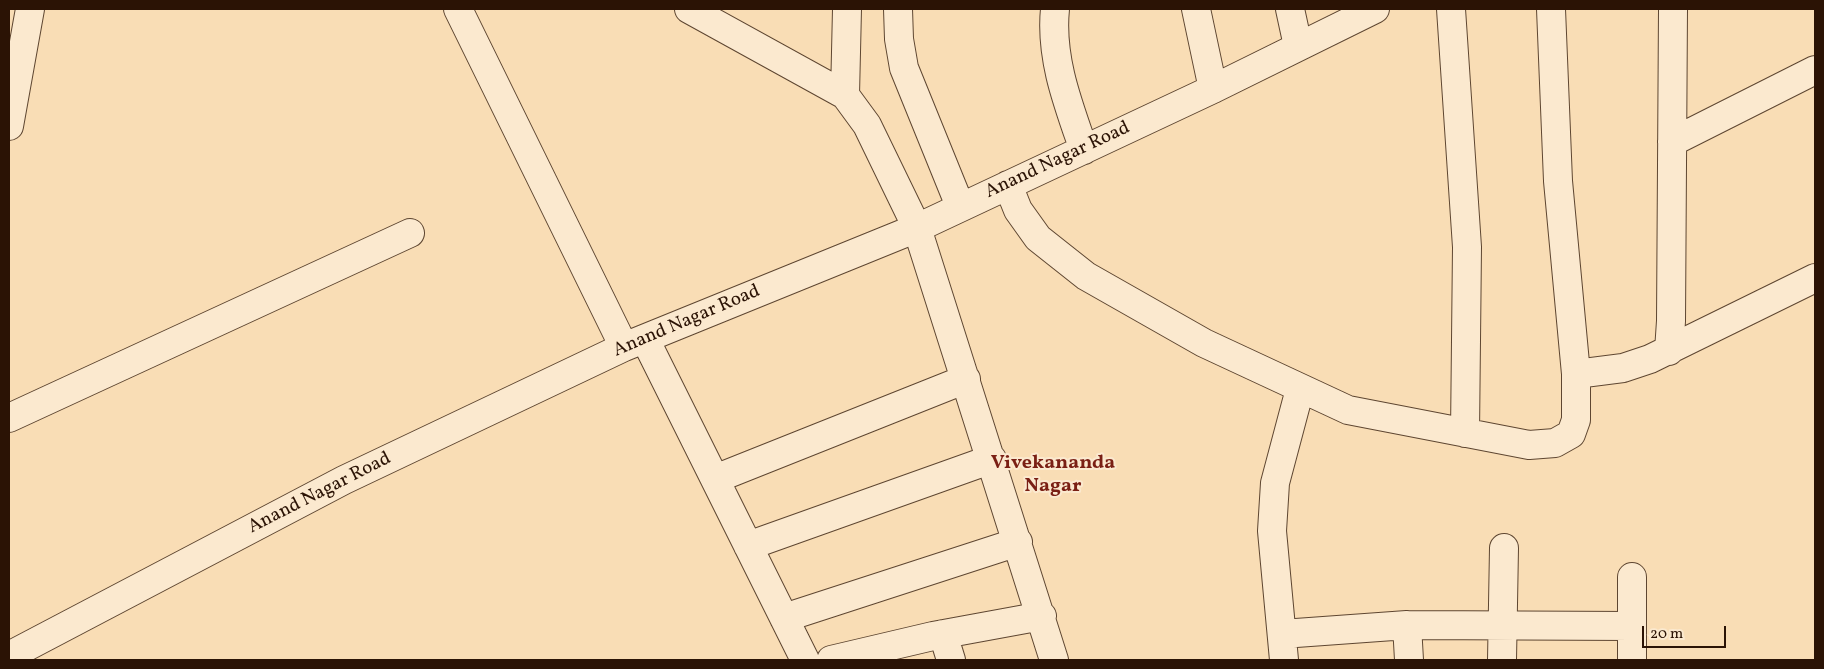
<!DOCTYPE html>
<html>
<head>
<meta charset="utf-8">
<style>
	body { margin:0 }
	#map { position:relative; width:1824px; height:669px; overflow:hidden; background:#f9ddb5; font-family:Vollkorn,serif }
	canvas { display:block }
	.frame { position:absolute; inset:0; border:10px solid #2b1305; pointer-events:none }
	.scale { position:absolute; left:1642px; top:626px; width:84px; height:22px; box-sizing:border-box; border:2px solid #2b1305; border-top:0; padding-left:6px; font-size:15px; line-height:18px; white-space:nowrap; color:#2b1305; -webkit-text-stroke:4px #fbe9cf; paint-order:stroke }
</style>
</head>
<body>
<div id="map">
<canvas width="1824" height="669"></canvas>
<div class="frame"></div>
<div class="scale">20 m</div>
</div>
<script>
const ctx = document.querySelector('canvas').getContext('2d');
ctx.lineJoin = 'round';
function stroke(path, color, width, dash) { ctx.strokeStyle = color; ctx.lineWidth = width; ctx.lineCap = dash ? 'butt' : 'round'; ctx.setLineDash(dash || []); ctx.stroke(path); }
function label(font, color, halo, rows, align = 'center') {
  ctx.font = font + ' Vollkorn,serif'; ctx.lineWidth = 4; ctx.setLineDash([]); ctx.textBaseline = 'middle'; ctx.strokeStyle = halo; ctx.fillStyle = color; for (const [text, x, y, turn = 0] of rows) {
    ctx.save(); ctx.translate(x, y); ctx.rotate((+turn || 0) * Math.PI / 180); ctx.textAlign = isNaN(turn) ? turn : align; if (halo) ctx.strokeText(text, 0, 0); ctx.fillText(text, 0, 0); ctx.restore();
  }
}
const minor = new Path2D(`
	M458 9 624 347
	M689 9 845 95 867 125 917 228 1054 660
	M898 9 899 39 904 68 960 206
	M1055 9C1050 58 1068 104 1084 150
	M1196 9 1213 89
	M1290 9 1298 46
	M1451 9 1467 247 1465 433
	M845 95 847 9
	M9 126 30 9
	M1672 142 1815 70
	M1008 185 1018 210 1038 238 1086 276 1204 343 1348 410 1529 445 1555 443 1571 434 1576 420V374L1558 181 1551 9
	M645 339 805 660
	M1669 351 1671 321 1673 9
	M1576 374 1623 368 1650 359 1815 278
	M9 418 410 233
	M715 479 966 379
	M748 546 992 459
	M1632 577V660
	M784 618 1018 542
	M1407 625 1409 660
	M943 634 951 660
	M1282 634 1407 625 1632 626
	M9 656 344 480 624 347 917 228 1213 89 1375 9
	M831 660 933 636 1042 616
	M1284 660 1272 531 1275 483 1300 389
	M1502 660 1504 548`);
stroke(minor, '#5e4631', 30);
stroke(minor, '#fbe9cf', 28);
label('19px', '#2b1305', '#fbe9cf', [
	["Anand Nagar Road",1058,161,-25],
	["Anand Nagar Road",687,322,-23],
	["Anand Nagar Road",320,494,-27]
]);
label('bold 20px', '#7a1f14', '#fbe9cf', [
	["Vivekananda",1053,464],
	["Nagar",1053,487]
]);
</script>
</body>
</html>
